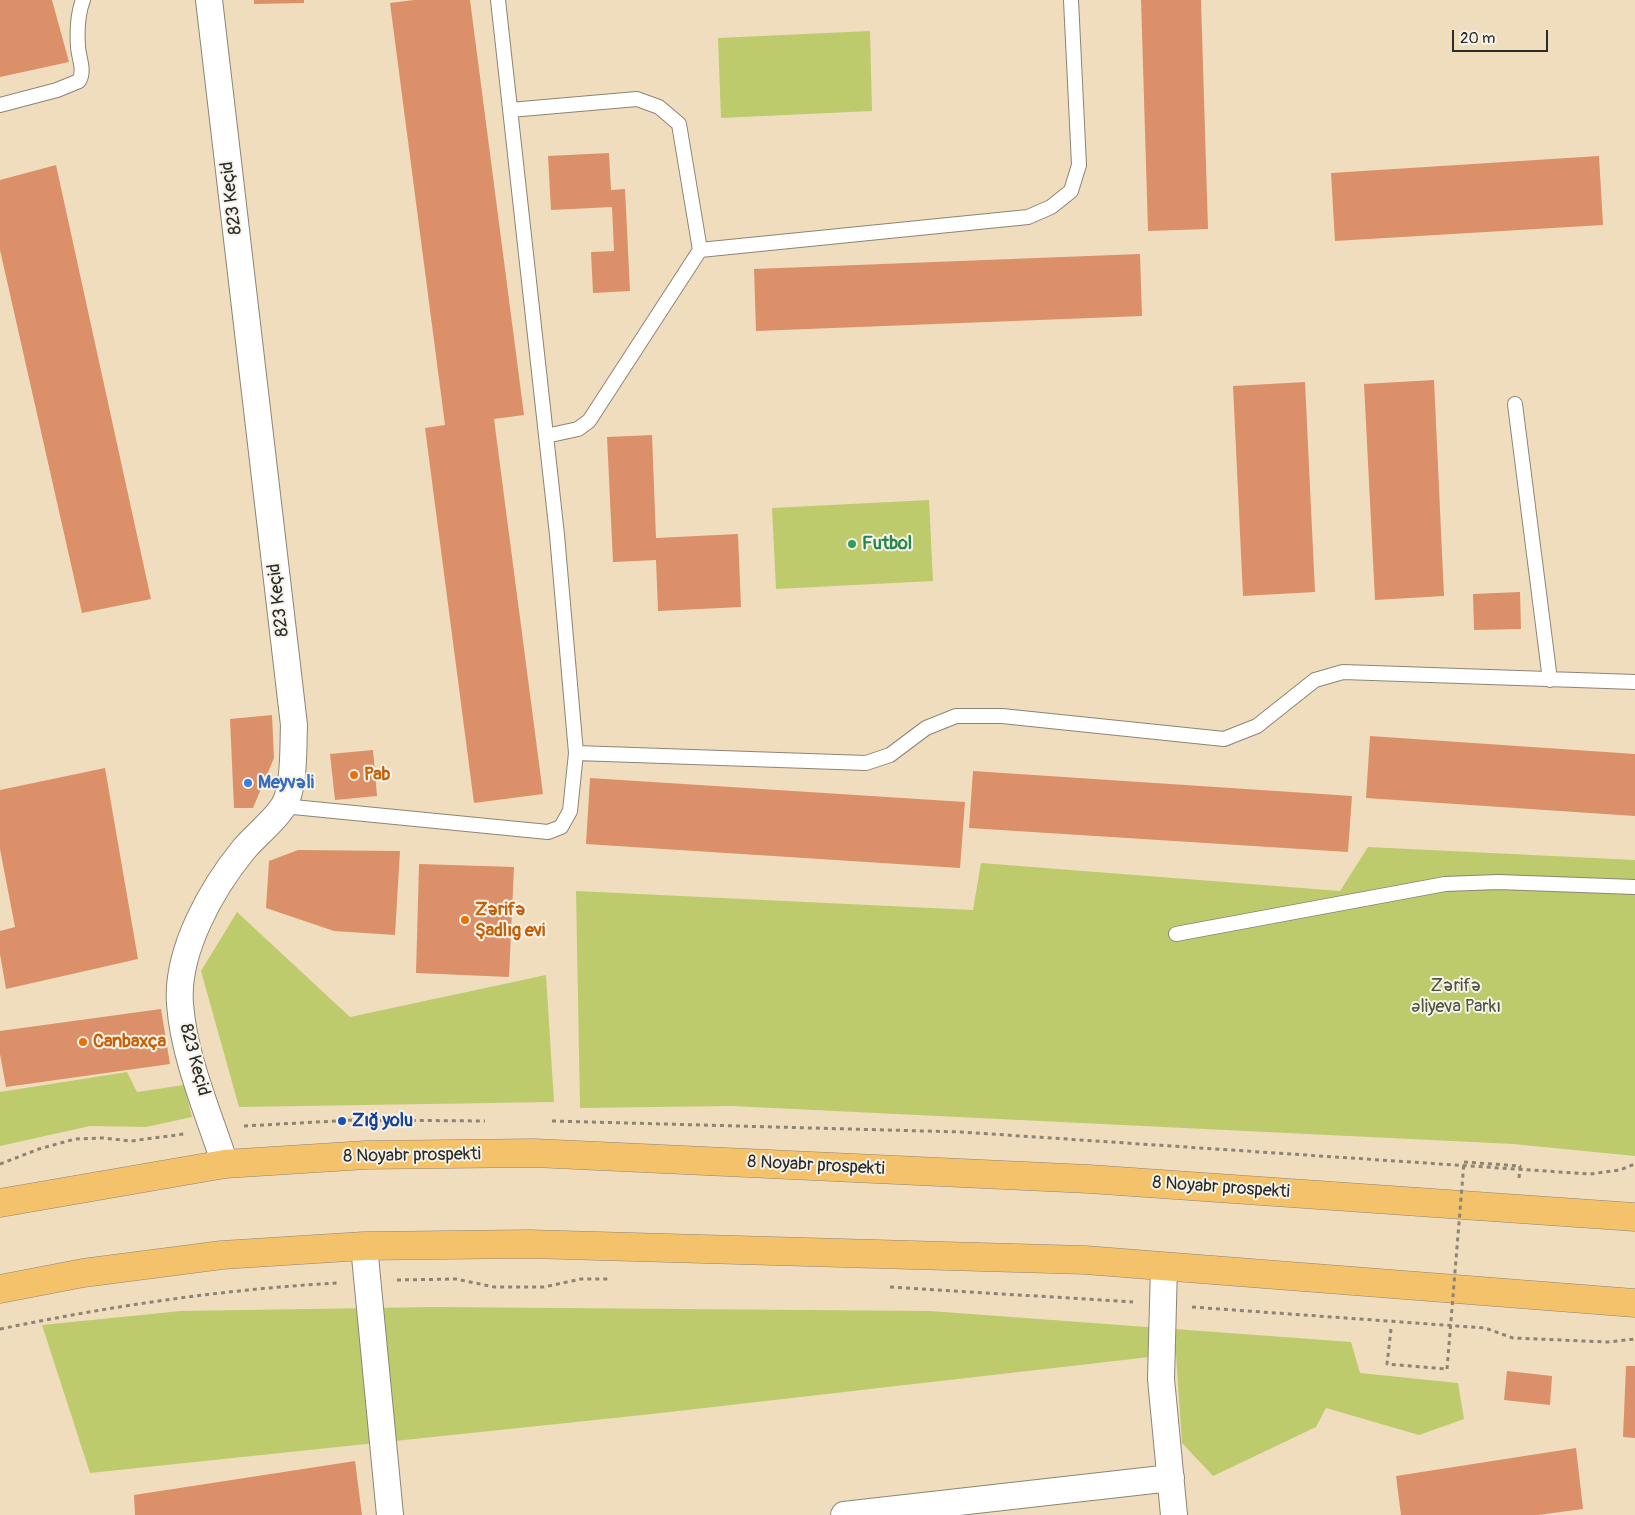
<!DOCTYPE html>
<html>
<head>
<meta charset="utf-8">
<style>
	body { margin:0 }
	#map { position:relative; width:1635px; height:1515px; overflow:hidden; background:#f0ddbe; font-family:Pangolin,sans-serif }
	canvas { display:block }
	.scale { position:absolute; left:1452px; top:30px; width:96px; height:22px; box-sizing:border-box; border:2px solid #2b2b2b; border-top:0; padding-left:6px; font-size:15px; line-height:18px; white-space:nowrap; color:#2b2b2b; -webkit-text-stroke:4px #f7f3e8; paint-order:stroke }
</style>
</head>
<body>
<div id="map">
<canvas width="1635" height="1515"></canvas>
<div class="scale">20 m</div>
</div>
<script>
const ctx = document.querySelector('canvas').getContext('2d');
ctx.lineJoin = 'round';
function paint(path, color) { ctx.fillStyle = color; ctx.fill(path, 'evenodd'); }
function stroke(path, color, width, dash) { ctx.strokeStyle = color; ctx.lineWidth = width; ctx.lineCap = dash ? 'butt' : 'round'; ctx.setLineDash(dash || []); ctx.stroke(path); }
function label(font, color, halo, rows, align = 'center') {
  ctx.font = font + ' Pangolin,sans-serif'; ctx.lineWidth = 4; ctx.setLineDash([]); ctx.textBaseline = 'middle'; ctx.strokeStyle = halo; ctx.fillStyle = color; for (const [text, x, y, turn = 0] of rows) {
    ctx.save(); ctx.translate(x, y); ctx.rotate((+turn || 0) * Math.PI / 180); ctx.textAlign = isNaN(turn) ? turn : align; if (halo) ctx.strokeText(text, 0, 0); ctx.fillText(text, 0, 0); ctx.restore();
  }
}
paint(new Path2D(`
	M870 31 872 111 721 118 718 38Z
	M929 500 933 581 776 589 772 508Z
	M1368 847 1635 860V1156L1513 1144 732 1106 580 1108 576 891 973 910 981 863 1340 891Z
	M237 912 350 1017 546 975 554 1102 239 1107 201 971Z
	M127 1072 137 1092 184 1085 192 1117 146 1127 90 1126 0 1146V1092Z
	M434 1307 930 1311 1351 1342 1360 1373 1458 1383 1464 1419 1419 1435 1326 1408 1316 1427 1213 1476 1182 1443 1176 1354 652 1414 90 1473 42 1325 181 1311Z`), '#bdcb6d');
paint(new Path2D(`
	M0 0H52L69 62 0 77Z
	M254 0H304V3L254 4Z
	M414 0H470L524 415 494 419 543 794 474 803 425 428 445 425 390 3Z
	M1141 0H1201L1208 229 1148 231Z
	M609 153 611 190 625 189 630 291 593 293 591 252 614 251 612 207 551 210 548 156Z
	M1599 156 1603 225 1335 241 1331 173Z
	M56 165 151 599 82 613 0 250V180Z
	M1140 254 1142 316 756 331 754 269Z
	M1434 380 1444 596 1375 600 1364 384Z
	M1305 382 1315 592 1243 596 1233 386Z
	M652 435 656 538 738 534 741 607 658 611 656 560 613 562 607 437Z
	M1520 592 1521 629 1474 630 1473 594Z
	M272 715 274 758 253 808H234L230 719Z
	M1370 736 1635 754V816L1366 798Z
	M373 750 377 796 335 800 330 754Z
	M105 768 138 959 6 989 0 954V931L15 927 0 849V790Z
	M973 771 1352 796 1348 852 969 828Z
	M590 778 965 802 960 868 586 844Z
	M298 850 400 851 395 935 334 931 266 908 269 861Z
	M419 864 514 867 509 977 416 973Z
	M161 1009 170 1064 6 1087 0 1054V1031Z
	M1626 1366H1635V1438L1623 1437Z
	M1507 1371 1552 1376 1550 1405 1504 1400Z
	M1576 1448 1583 1509 1538 1515H1401L1396 1476Z
	M355 1461 362 1515H135L134 1495Z`), '#db9069');
const service = new Path2D(`
	M0 105 57 90 79 81C85 70 79 59 78 47 77 31 77 15 83 0
	M510 110 637 99 659 107 679 124 700 250 589 421 578 429 546 436
	M700 250 1028 217 1051 207 1071 191 1079 165 1071 0
	M1515 404 1550 680
	M576 753 866 763 890 755 926 728 956 716H1002L1224 739 1257 726 1315 680 1343 672 1635 682
	M283 806 548 832 561 827 570 811 576 753 557 535 498 0
	M1176 934 1445 884 1498 882 1635 887`);
const minor = new Path2D(`
	M209 0 294 725C293 747 295 788 283 807 273 822 256 835 244 849 212 888 176 951 180 1004 184 1058 208 1112 225 1164
	M364 1246 390 1515
	M1164 1266 1161 1379 1174 1515
	M844 1515 1171 1478`);
const trunk = new Path2D(`
	M0 1203 225 1164 366 1155 534 1153 1089 1179 1635 1217
	M0 1289 83 1273 222 1255 364 1246 529 1244 1085 1260 1635 1303`);
stroke(service, '#8e8474', 16);
stroke(minor, '#8e8474', 28);
stroke(trunk, '#8e8474', 29);
stroke(new Path2D(`
	M552 1121 961 1132 1590 1174 1620 1170 1635 1164
	M244 1126 354 1120 485 1121
	M1464 1162 1520 1166 1519 1179
	M0 1164 39 1149 75 1139 103 1138 131 1141 184 1134
	M397 1280 456 1279 494 1287H544L581 1279H611
	M890 1287 1133 1302
	M1192 1307 1485 1328 1513 1338 1608 1342 1635 1339
	M0 1329C111 1306 225 1289 338 1283
	M1391 1329 1387 1364 1447 1369`), '#8e8474', 3, [4, 4]);
stroke(service, '#fff', 14);
stroke(minor, '#fff', 26);
stroke(trunk, '#f3c26a', 28);
stroke(new Path2D(`
	M1447 1369 1464 1162`), '#8e8474', 3, [4, 4]);
for (const [x, y, r, color] of [
	[852,544,5,"#2e9e5b"],
	[354,775,5,"#e8710a"],
	[248,783,5,"#3f7fe0"],
	[465,920,5,"#e8710a"],
	[83,1042,5,"#e8710a"],
	[342,1121,5,"#1a4fb4"]
]) { const dot = new Path2D(); dot.arc(x, y, r, 0, 2 * Math.PI); ctx.fillStyle = color; ctx.fill(dot); stroke(dot, '#f7f3e8', 2); }
label('18px', '#2b2b2b', '#f7f3e8', [
	["823 Keçid",232,198,-97],
	["823 Keçid",279,600,-97],
	["823 Keçid",194,1060,75],
	["8 Noyabr prospekti",412,1156,-1],
	["8 Noyabr prospekti",816,1166,3],
	["8 Noyabr prospekti",1221,1188,4]
]);
label('bold 18px', '#27864d', '#f7f3e8', [
	["Futbol",862,544]
], 'left');
label('bold 18px', '#c56008', '#f7f3e8', [
	["Pab",364,775],
	["Zərifə",475,910],
	["Şadlıg evi",475,931],
	["Canbaxça",93,1042]
], 'left');
label('bold 18px', '#366cbe', '#f7f3e8', [
	["Meyvəli",258,783]
], 'left');
label('18px', '#50533c', '#f7f3e8', [
	["Zərifə",1456,986],
	["Əliyeva Parkı",1456,1007]
]);
label('bold 18px', '#164399', '#f7f3e8', [
	["Zığ yolu",352,1121]
], 'left');
</script>
</body>
</html>
